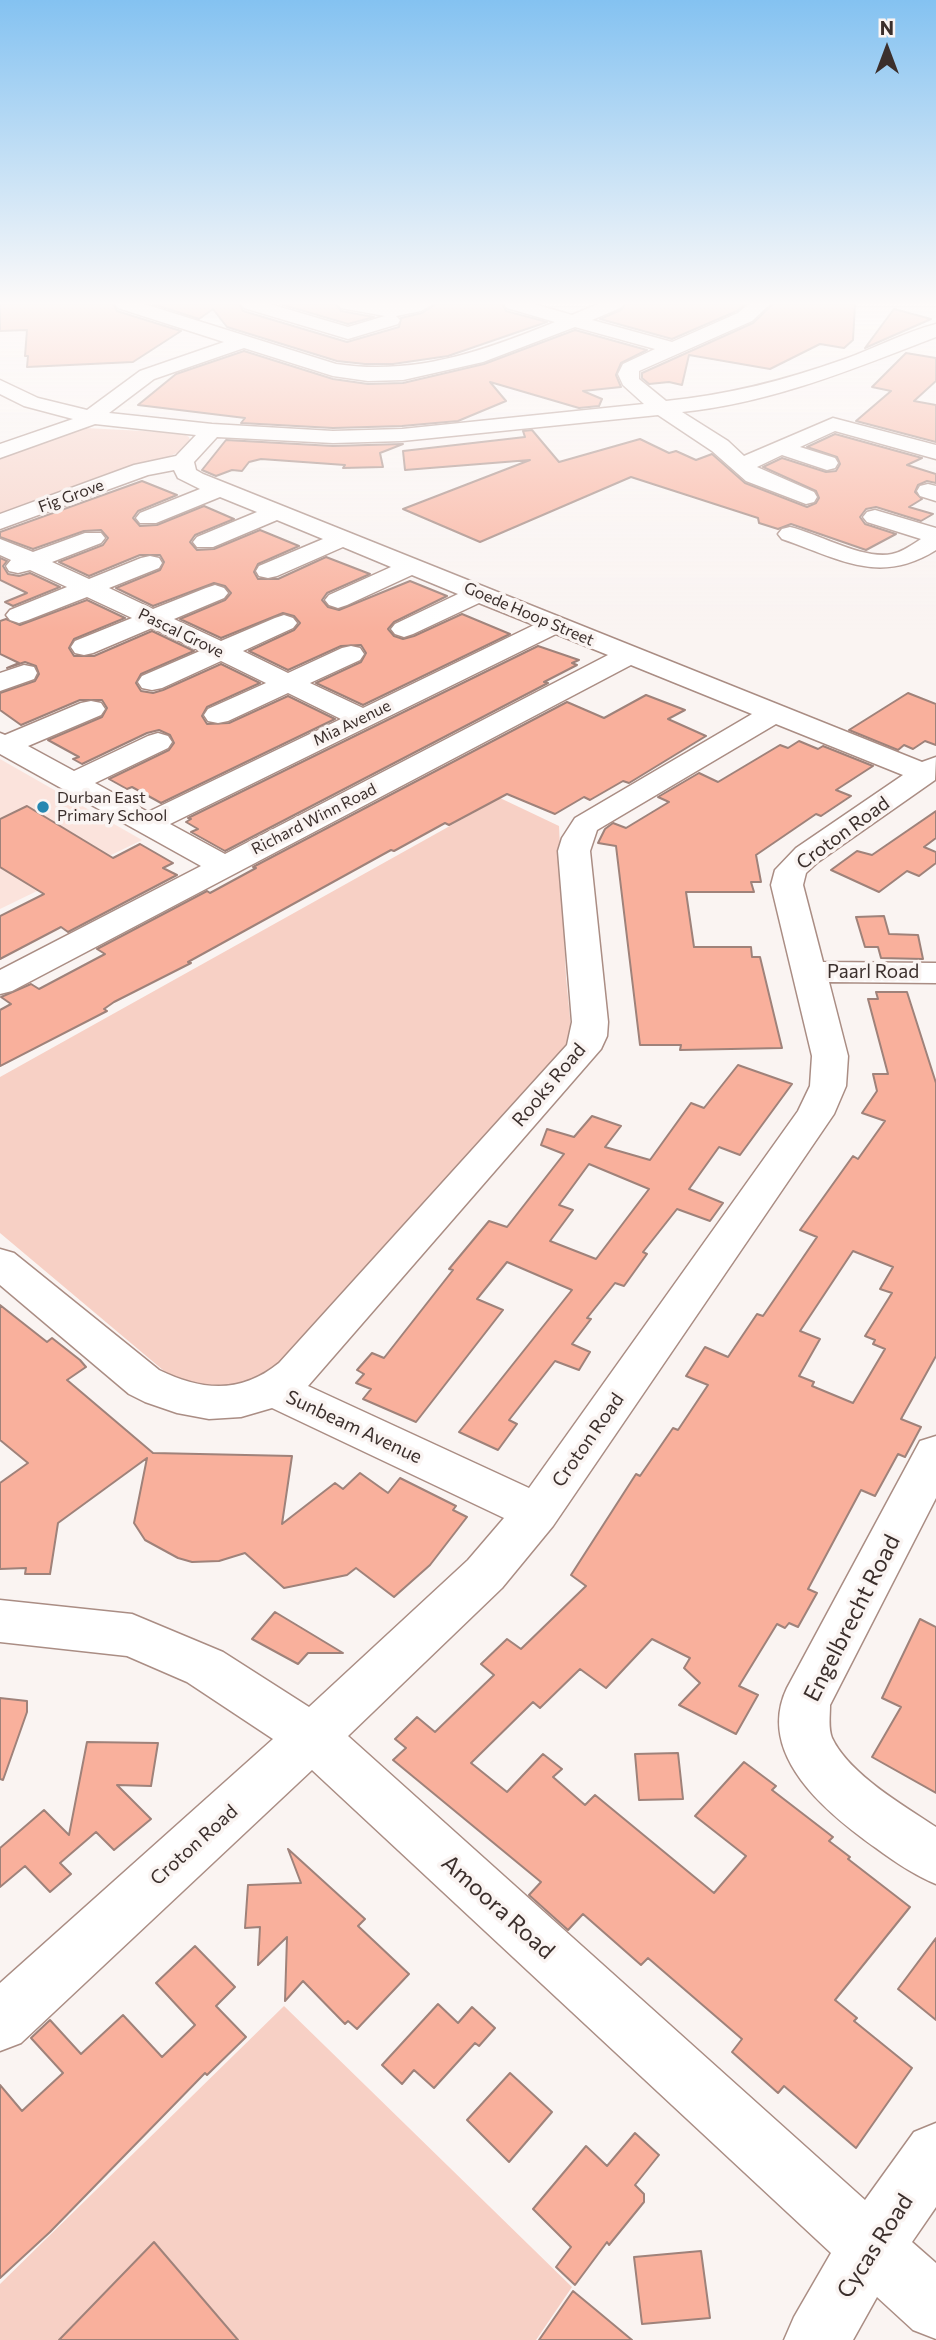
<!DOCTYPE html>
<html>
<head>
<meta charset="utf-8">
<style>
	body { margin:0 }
	#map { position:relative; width:936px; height:2340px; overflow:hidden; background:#faf4f2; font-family:Commissioner,sans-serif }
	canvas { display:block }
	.north { position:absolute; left:852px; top:14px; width:70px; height:70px; -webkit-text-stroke:5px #faf4f2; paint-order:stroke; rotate:0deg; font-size:19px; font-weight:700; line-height:28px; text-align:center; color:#3b2f2c }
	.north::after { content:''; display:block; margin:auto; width:24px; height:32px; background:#3b2f2c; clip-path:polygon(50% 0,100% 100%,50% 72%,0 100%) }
</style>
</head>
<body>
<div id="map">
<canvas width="936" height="2340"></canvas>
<div class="north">N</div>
</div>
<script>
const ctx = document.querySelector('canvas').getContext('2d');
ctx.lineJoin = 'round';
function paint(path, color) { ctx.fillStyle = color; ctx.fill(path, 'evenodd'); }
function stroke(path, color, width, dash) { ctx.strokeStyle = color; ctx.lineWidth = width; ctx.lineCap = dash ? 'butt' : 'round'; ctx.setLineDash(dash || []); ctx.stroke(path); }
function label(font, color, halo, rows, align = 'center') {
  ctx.font = font + ' Commissioner,sans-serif'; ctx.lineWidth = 7; ctx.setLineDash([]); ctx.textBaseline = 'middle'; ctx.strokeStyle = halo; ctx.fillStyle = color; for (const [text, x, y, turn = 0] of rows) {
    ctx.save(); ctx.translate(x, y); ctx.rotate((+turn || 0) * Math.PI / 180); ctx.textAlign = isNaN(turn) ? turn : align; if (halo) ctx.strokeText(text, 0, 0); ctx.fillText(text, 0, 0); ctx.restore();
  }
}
paint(new Path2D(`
	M0 759 142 840 0 909Z`), '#fbe3dc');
paint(new Path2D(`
	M86 428 182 433 189 437 190 440 177 453 161 460 0 518V456Z
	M500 798 559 826 566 977 572 1038 565 1054 412 1216 273 1377 244 1392 176 1381 0 1233V1077Z
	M284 2006 572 2287 536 2340H0V2284Z`), '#f7d0c5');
const building = new Path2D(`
	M0 304H113L117 311 181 331 133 362 27 367 28 356H25L27 330 0 331Z
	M153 304H239L243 311 347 342 399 327 401 318 422 313 436 304H502L506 311 547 322 448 356 393 364H365L337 361 227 327 213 309 199 319Z
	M280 304H336L341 311 374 317 348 324Z
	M625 304H745L737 311 672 339 600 319 621 310Z
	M773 304H855L853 340 844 348 820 344 770 369 689 355 682 385 669 382 649 384 642 378V373L753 323Z
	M894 309 931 319 865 348 885 321Z
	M575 330 647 350 621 363 616 375 621 387 583 391 602 399 599 406 579 408 490 382 506 401 458 421 402 426 333 428 241 423 245 418 138 405 176 374 244 351 333 379 368 384 403 383 484 364Z
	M906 353 936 358V381L914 401 936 405V442L856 421 891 391 872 387Z
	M532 430 559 462 640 439 669 453 676 451 696 460 712 454 745 483 807 507 816 503 819 498 816 491 763 467 782 458 826 472 836 471 840 464 837 457 807 447 835 434 922 458 907 465 936 474V483L927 481 918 485 915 492 922 499 909 507 933 514 921 521 876 507 866 509 860 517 865 524 896 534 866 550 791 524 778 529 759 523 758 518 631 477 480 542 403 509 530 460 405 470 403 451 525 437 523 431Z
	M226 440 333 446 403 444 380 453 383 467 343 468 345 465 261 459 249 462 242 471 232 470 216 476 202 470Z
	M142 481 177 495 138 511 133 518 140 526 157 525 204 506 234 519 195 535 190 542 197 550 214 549 260 530 299 546 258 564 254 572 258 579H278L326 557 370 574 327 593 322 600 328 607 339 610 410 581 447 596 394 622 388 629 394 636 403 639 414 636 462 614 510 634 363 705 316 683 361 662 366 653 361 645 341 646 288 670 249 651 294 630 300 623 294 616 283 613 221 638 180 619 225 600 231 593 225 586 214 583 153 606 116 588 160 570 164 562 160 555H140L89 576 59 562 103 545 108 538 101 530 84 531 33 549 0 537V532Z
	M0 558 7 561 3 566 8 574 19 576 30 573 60 587 13 606 5 602 27 593 0 580Z
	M87 600 125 618 74 639 69 648 74 656H94L152 631 194 651 141 674 136 683 141 691 153 693 163 690 221 664 260 683 207 707 202 716 207 724 229 723 288 696 335 719 161 803 132 787 127 789 109 779 169 750 174 743 170 735 159 730 147 733 82 764 73 759 79 757 48 740 102 717 107 708 102 700H80L21 725 0 710V693L35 681 39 674 36 666 25 662 7 668 19 663 0 654V621L6 619 20 625Z
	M538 646 579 660 572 663 577 665 544 682 548 683 225 851 191 832 198 829 186 822 191 819 188 818Z
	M908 693 936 704V745L925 741 913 749 904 745 898 750 849 730Z
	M646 695 685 710 668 719 706 736 629 783 623 781 590 800 584 797 555 814 507 794 449 825 445 823 394 851 391 850 188 962 191 963 114 1002 104 1009 107 1011 0 1066V1010L11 1004 1 997 31 984 39 989 105 954 97 949 207 891 210 893 256 868 253 867 567 702 604 718Z
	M799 741 818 749 823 746 873 766 836 790 851 796 821 816 816 814 756 855 761 882H751L754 892H686L694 947H751L752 957H760L782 1048 680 1050 681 1045H640L616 846 598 843 605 829 613 823 626 828 669 802 658 797 699 773 718 782 780 745 788 748Z
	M27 806 113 858 140 844 173 863 163 868 177 875 68 932 61 927 0 959V916L44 894 0 867V819Z
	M936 811V838L924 847 936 852V863L919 876 907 871 879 892 831 870 857 851 872 855Z
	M884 916 889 934 918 935 923 959 881 958 878 947H865L856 917Z
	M876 992H907L936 1083V1356L901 1419 921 1427 905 1457 898 1454 875 1496 861 1490 808 1589 817 1593 798 1627 789 1623 785 1628 777 1624 739 1686 758 1695 736 1734 679 1705 700 1683 684 1668 690 1658 652 1639 606 1688 580 1669 540 1708 533 1702 471 1763 507 1792 543 1754 562 1769 553 1777 585 1805 595 1795 714 1893 746 1856 695 1816 744 1762 776 1786 772 1790 833 1837 829 1841 850 1857 848 1859 910 1907 835 2000 857 2018 854 2021 912 2068 856 2148 784 2086 778 2093 732 2052 742 2039 648 1958 641 1965 583 1914 568 1930 529 1895 541 1882 393 1760 406 1748 395 1739 417 1717 435 1732 494 1675 481 1664 507 1639 521 1649 586 1586 571 1575 636 1474 640 1476 673 1428 678 1430 708 1385 686 1376 705 1347 728 1357 757 1314 763 1316 817 1237 800 1230 853 1156 858 1159 885 1121 862 1113 877 1091 873 1074H888L868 999H878ZM853 1251 893 1267 880 1289 892 1293 865 1336 875 1340 873 1344 885 1349 853 1403 812 1386 814 1382 799 1376 820 1339 800 1331Z
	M738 1065 792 1084 740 1155 719 1147 689 1189 723 1203 710 1221 677 1209 643 1252 647 1254 624 1286 615 1283 587 1318 591 1319 572 1344 590 1352 579 1370 555 1361 509 1420 517 1424 498 1450 459 1432 572 1290 507 1262 477 1299 503 1310 416 1422 363 1399 371 1389 356 1383 364 1374 357 1370 372 1353 384 1358 453 1270 449 1269 489 1221 507 1227 564 1154 541 1145 547 1129 574 1137 592 1116 621 1126 605 1147 650 1160 691 1103 704 1108ZM589 1164 649 1189 596 1259 550 1241 573 1210 559 1205Z
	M0 1305 47 1342 52 1338 80 1360 86 1367 67 1380 153 1453 292 1456 282 1524 335 1483 343 1489 360 1473 388 1493 400 1478 456 1506 453 1510 467 1517 430 1565 394 1597 356 1568 347 1575 284 1588 245 1553 219 1561 192 1562 178 1558 145 1540 134 1523 147 1458 58 1523 50 1574H25L26 1568 0 1569V1483L28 1463 0 1440Z
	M275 1612 343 1653H308L298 1664 252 1639Z
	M920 1619 936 1627V1793L872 1757 901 1707 882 1698Z
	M0 1698 27 1701V1712L3 1780 0 1779Z
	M87 1742 158 1743 151 1786 117 1785 151 1819 114 1850 96 1832 60 1863 71 1874 50 1892 25 1866 0 1887V1848L44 1810 69 1835Z
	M678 1753 683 1799 639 1800 635 1754Z
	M288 1849 365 1919 358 1926 409 1974 357 2029 348 2021 345 2024 303 1981 285 2001 287 1937 258 1965 260 1927 245 1928 248 1885 301 1883Z
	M936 1938V2020L898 1989Z
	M195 1946 235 1987 216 2006 246 2037 207 2075 205 2073 50 2232 0 2278V2085L22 2111 63 2073 31 2038 50 2020 81 2054 123 2015 162 2057 195 2025 156 1983Z
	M438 2004 458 2023 472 2007 495 2028 479 2046 475 2043 434 2088 414 2070 402 2084 382 2065Z
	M510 2073 552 2112 509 2162 467 2120Z
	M635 2133 659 2155 635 2185 644 2194V2202L609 2245 607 2242 575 2285 556 2267 571 2247 533 2209 586 2146 607 2166Z
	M154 2242 238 2340H59Z
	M701 2251 710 2318 642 2324 634 2257Z
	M573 2291 596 2310 632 2340H539Z`);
paint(building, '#f9b09c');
stroke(building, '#9f827a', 2);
const minor = new Path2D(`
	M115 304H144L336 364C414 376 484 351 555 322L507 308 504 304H534L572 315 598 304H623L620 308 592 320 672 342 738 313 749 304H770L752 321 639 371V379L666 401C729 395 786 380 845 359 875 348 905 332 936 324V337C853 369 771 403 682 412L728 441 744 456 833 418 936 445V459L835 431 800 447 835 458 838 463 835 468 827 470 782 455 757 467 814 492 817 497 814 502 806 504 746 481 712 451 658 415 402 441 333 443 217 437 194 462 196 470 203 474 922 762 936 757 935 780 818 862 806 873 803 885 823 962 936 963V983L829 982 848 1056 846 1086 834 1114 553 1526 502 1588 348 1736 865 2200 914 2132 936 2123V2207L912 2242 936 2263V2339L913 2330 877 2297 853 2340H784L794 2317 831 2253 312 1770 21 2043 0 2051V1983L273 1739 187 1682 127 1656 0 1642V1600L132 1614 223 1652 309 1707 468 1560 504 1518 272 1408 241 1417 209 1419 177 1413 145 1402 129 1394 0 1285V1249L14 1253 159 1370C202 1391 241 1394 279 1363L567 1045 572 1022 558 851 562 838 575 818 752 714 631 665 12 991 0 994V970L201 866 0 754V733L5 735 81 703 91 701 101 703 105 709 101 715 28 746 74 771 148 736 158 733 168 736 172 742 168 748 95 783 148 812 341 719 288 693 228 721 218 723 208 721 204 715 208 709 266 683 221 661 162 688 152 690 142 688 138 682 142 676 200 651 152 628 93 653 84 655 75 653 71 647 75 641 132 618 87 597 28 620 19 623 10 620 6 615 10 610 67 587 30 570 18 573 9 571 6 566 11 560 0 555V539L33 552 85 533H101L105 538 101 543 52 562 89 579 141 558 150 556 159 558 162 563 159 568 109 588 153 609 206 588 215 585 224 588 228 593 224 598 174 619 221 641 275 618 284 615 293 618 297 623 293 628 243 651 288 673 342 648 351 646 360 648 364 654 360 660 310 683 363 708 534 625 479 603 413 634 404 637 395 634 391 629 395 624 458 594 412 575 347 605 338 608 329 605 325 600 329 595 391 567 343 547 277 576 268 578 259 576 256 571 259 566 323 539 277 520 213 547H197L193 542 197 537 257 512 220 497 156 523H140L136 518 140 513 200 489 178 478 174 470 148 475 0 529V514L134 465 176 456 196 435 95 424 0 458V444L73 419 24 406 0 394V380L38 398 87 410 140 371 224 342 118 308ZM575 327 655 349 623 364 618 374 623 385 644 404 402 429 333 431 212 424 109 413 154 379 244 348 333 376 368 381 403 380 483 362ZM556 634 608 655 225 854 170 824ZM776 724 903 775 796 848 775 870 771 885 812 1056 810 1086 798 1111 529 1488 308 1386 601 1049 607 1036 608 1022 590 851 597 830Z
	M241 304H270L348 327 385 316 341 308 338 304H433L421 311 396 316 400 320 398 324 348 339 244 308Z
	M928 484 936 486V501L920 496 917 491 920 486Z
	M875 510 936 528V550C879 586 838 558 782 539L778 534 782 529 790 527C819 534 863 560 892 554 902 552 912 545 921 539L867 522 863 517 867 512Z
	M24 665 34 667 37 673 34 679 0 691V673Z
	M936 1436V1498L830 1705C830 1716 828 1728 832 1738 849 1774 904 1806 936 1827V1884C914 1875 895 1862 876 1848 827 1813 755 1755 787 1688L920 1441Z`);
stroke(minor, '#aa8d84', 3);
paint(minor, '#fff');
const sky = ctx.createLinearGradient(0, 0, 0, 632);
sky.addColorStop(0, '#84c2f1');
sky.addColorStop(0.48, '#fdfaf9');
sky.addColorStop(1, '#fdfaf900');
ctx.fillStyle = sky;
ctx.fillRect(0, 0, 936, 632);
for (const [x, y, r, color] of [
	[43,807,7,"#2587b1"]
]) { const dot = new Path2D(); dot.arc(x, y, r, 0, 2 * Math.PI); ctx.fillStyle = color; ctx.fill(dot); stroke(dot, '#faf4f2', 2.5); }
label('16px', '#3b2f2c', '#faf4f2', [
	["Fig Grove",71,496,-20],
	["Goede Hoop Street",529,614,23],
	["Pascal Grove",181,633,26],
	["Mia Avenue",352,723,-26],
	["Richard Winn Road",314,819,-27]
]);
label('16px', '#3b2f2c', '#faf4f2', [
	["Durban East",57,798],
	["Primary School",57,816]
], 'left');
label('19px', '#3b2f2c', '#faf4f2', [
	["Croton Road",843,833,-36],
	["Paarl Road",873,972],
	["Rooks Road",549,1085,-50],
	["Sunbeam Avenue",354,1427,25],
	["Croton Road",588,1440,-55],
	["Croton Road",194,1845,-42]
]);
label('23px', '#3b2f2c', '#faf4f2', [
	["Engelbrecht Road",852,1618,-63],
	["Amoora Road",498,1907,42],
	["Cycas Road",875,2246,-57]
]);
</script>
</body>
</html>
